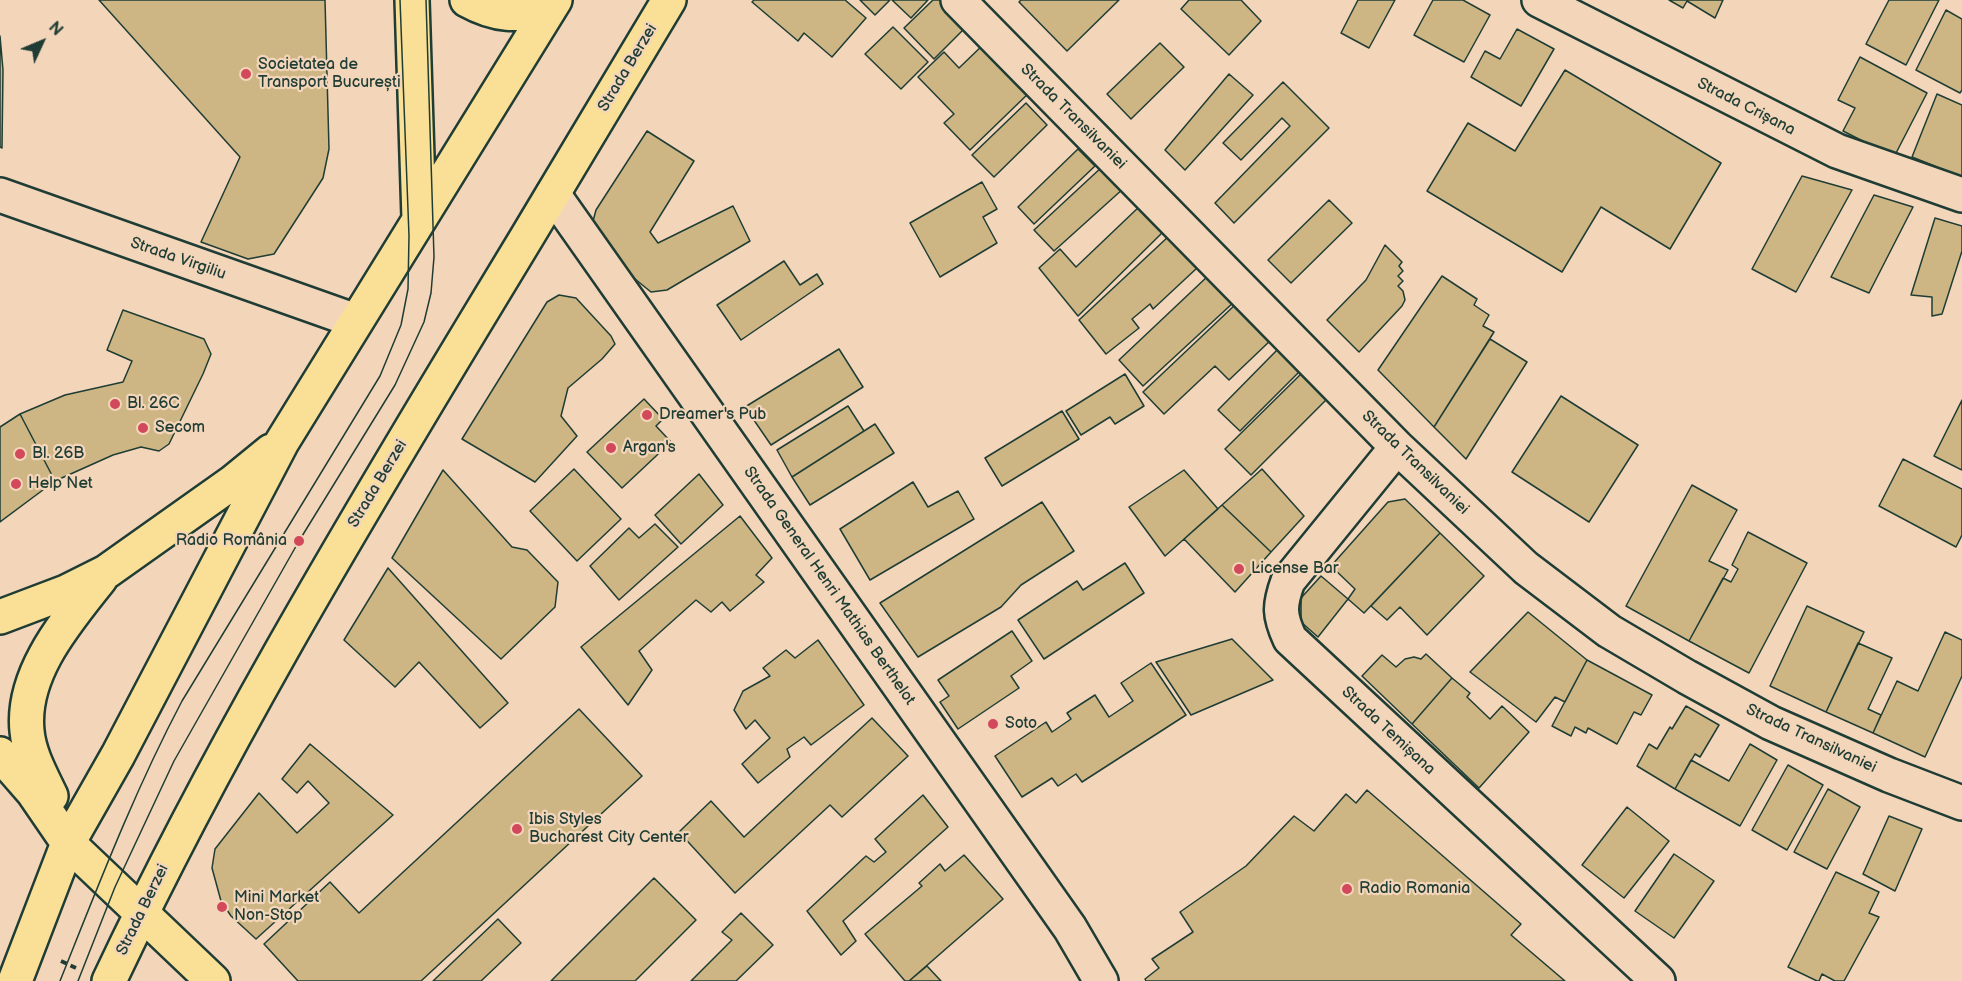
<!DOCTYPE html>
<html>
<head>
<meta charset="utf-8">
<style>
	body { margin:0 }
	#map { position:relative; width:1962px; height:981px; overflow:hidden; background:#f3d6ba; font-family:"Balsamiq Sans",sans-serif }
	canvas { display:block }
	.north { position:absolute; left:12px; top:12px; width:60px; height:60px; -webkit-text-stroke:4px #f3d6ba; paint-order:stroke; rotate:46deg; font-size:16px; font-weight:700; line-height:24px; text-align:center; color:#1f3d34 }
	.north::after { content:''; display:block; margin:auto; width:21px; height:27px; background:#1f3d34; clip-path:polygon(50% 0,100% 100%,50% 72%,0 100%) }
</style>
</head>
<body>
<div id="map">
<canvas width="1962" height="981"></canvas>
<div class="north">N</div>
</div>
<script>
const ctx = document.querySelector('canvas').getContext('2d');
ctx.lineJoin = 'round';
function paint(path, color) { ctx.fillStyle = color; ctx.fill(path, 'evenodd'); }
function stroke(path, color, width, dash) { ctx.strokeStyle = color; ctx.lineWidth = width; ctx.lineCap = dash ? 'butt' : 'round'; ctx.setLineDash(dash || []); ctx.stroke(path); }
function label(font, color, halo, rows, align = 'center') {
  ctx.font = font + ' "Balsamiq Sans",sans-serif'; ctx.lineWidth = 4.5; ctx.setLineDash([]); ctx.textBaseline = 'middle'; ctx.strokeStyle = halo; ctx.fillStyle = color; for (const [text, x, y, turn = 0] of rows) {
    ctx.save(); ctx.translate(x, y); ctx.rotate((+turn || 0) * Math.PI / 180); ctx.textAlign = isNaN(turn) ? turn : align; if (halo) ctx.strokeText(text, 0, 0); ctx.fillText(text, 0, 0); ctx.restore();
  }
}
const building = new Path2D(`
	M99 0H325L329 149 323 178 274 254 248 259 201 242 240 157Z
	M754 0H845L866 18 832 57 804 33 798 41 752 2Z
	M860 0H890L875 15Z
	M892 0H928L911 18Z
	M933 0H940L966 27 934 59 904 28Z
	M1021 0H1119L1067 51 1019 2Z
	M1189 0H1241L1261 21 1229 55 1181 9Z
	M1358 0H1395L1369 48 1341 33Z
	M1433 0H1463L1490 15 1464 62 1414 35Z
	M1669 0H1723L1715 18 1687 1 1683 8Z
	M1889 0H1939L1906 65 1866 44Z
	M1946 10 1962 19V90L1960 93 1916 70Z
	M893 27 928 62 901 89 865 54Z
	M1517 29 1554 49 1521 106 1471 77 1485 51 1500 59Z
	M0 36 3 70 2 148 0 147Z
	M986 42 1032 90 970 150 944 123 954 114 918 77 944 52 959 68Z
	M1160 43 1184 67 1131 119 1107 94Z
	M1860 57 1927 93 1894 157 1843 131 1855 108 1838 100Z
	M1565 70 1721 163 1670 249 1601 207 1562 272 1427 191 1468 123 1515 151Z
	M1229 74 1253 95 1185 170 1165 150Z
	M1283 82 1329 128 1234 223 1215 203 1290 126 1282 118 1241 160 1223 143Z
	M1937 94 1962 105V177L1912 157Z
	M1026 103 1047 125 994 177 972 155Z
	M647 131 694 161 650 232 658 243 733 206 750 241 667 290 651 292 635 279 595 231 593 221 596 210Z
	M1078 149 1095 166 1034 224 1018 207Z
	M1103 166 1124 188 1054 251 1034 230Z
	M1802 176 1852 190 1796 292 1752 269Z
	M982 182 997 209 983 217 997 243 940 277 910 223Z
	M1874 195 1913 207 1869 293 1831 277Z
	M1329 200 1352 223 1291 283 1268 260Z
	M1141 205 1165 230 1078 316 1039 268 1060 249 1076 267Z
	M1935 218 1962 226V251L1942 314 1932 316V297L1911 295Z
	M1169 236 1197 268 1153 309 1150 304 1132 319 1139 328 1106 354 1079 320Z
	M1385 245 1402 262 1399 266 1403 271 1398 276 1403 281 1398 286 1403 291 1405 300 1402 306 1359 352 1327 320 1366 280Z
	M784 261 800 285 817 274 823 284 741 340 717 305Z
	M1209 275 1234 302 1143 386 1119 360Z
	M1442 276 1477 299 1474 305 1489 315 1483 326 1494 332 1434 427 1378 370Z
	M559 295 576 298 611 336 615 344 602 359 568 388 561 416 577 436 535 482 462 439 547 302Z
	M1237 303 1272 339 1229 380 1215 366 1164 414 1143 392Z
	M123 310 204 339 211 354 203 374 169 444 159 451 141 447 113 455 55 481 20 414 65 395 123 382 132 361 107 350Z
	M1490 339 1527 362 1466 459 1434 427Z
	M1280 347 1302 369 1240 431 1218 410Z
	M839 349 863 387 771 445 745 407Z
	M1303 372 1329 397 1251 475 1225 449Z
	M1125 374 1144 406 1115 424 1110 417 1081 435 1066 411Z
	M1561 396 1638 445 1589 522 1512 472Z
	M644 399 663 419 656 426 671 442 622 488 587 452Z
	M1962 400V470L1934 456Z
	M848 406 864 431 792 477 777 450Z
	M1062 411 1079 439 1002 486 985 458Z
	M20 414 55 481 0 522V427Z
	M875 424 894 453 810 505 792 477Z
	M1903 459 1962 489V535L1956 547 1879 506Z
	M574 469 621 519 577 561 530 511Z
	M1262 469 1304 516 1271 552 1222 505Z
	M443 470 512 547 527 550 558 582 555 607 501 659 392 558Z
	M1184 470 1218 509 1165 556 1129 507Z
	M699 474 723 505 681 544 655 515Z
	M913 482 928 507 958 491 974 519 870 580 840 529Z
	M1692 485 1737 510 1709 561 1728 570 1689 641 1626 606Z
	M1405 499 1440 533 1364 613 1348 599 1355 589 1331 566 1388 502Z
	M1042 502 1074 551 1021 585 1001 607 918 657 880 603Z
	M1222 505 1271 552 1235 592 1184 539Z
	M740 516 772 558 756 575 764 582 730 611 722 602 711 612 696 600 639 651 652 670 628 705 581 647Z
	M655 524 678 547 619 600 590 566 629 528 639 538Z
	M1748 532 1807 563 1749 673 1689 641 1723 578 1731 582 1738 569 1732 565Z
	M1440 533 1484 576 1427 635 1400 607 1387 620 1371 606Z
	M1125 563 1144 593 1044 659 1018 620 1077 581 1083 590Z
	M388 568 508 703 480 728 419 662 395 687 344 640Z
	M1321 576 1348 599 1318 637 1301 622V598Z
	M1807 606 1864 632 1826 712 1770 686Z
	M1528 612 1587 660 1565 702 1555 697 1536 722 1470 672Z
	M1012 631 1032 661 1011 676 1019 688 958 729 940 702 949 696 938 680Z
	M1945 632 1962 640V676L1925 757 1873 733 1897 681 1918 691Z
	M1232 639 1273 680 1191 715 1156 662Z
	M818 640 864 705 811 745 804 737 787 749 790 757 758 783 742 764 770 738 755 720 746 729 734 710 743 691 770 676 763 668 786 650 795 658Z
	M1858 643 1892 658 1868 709 1881 715 1873 733 1826 712Z
	M1426 654 1452 678 1412 724 1362 676 1382 655 1396 667 1405 659 1414 657 1421 659Z
	M1587 660 1652 695 1641 715 1634 712 1617 744 1588 728 1586 733 1575 727 1571 736 1552 726Z
	M1151 663 1186 715 1082 782 1076 774 1058 786 1052 778 1022 797 995 756 1046 722 1052 732 1071 719 1067 713 1095 695 1109 717 1133 701 1121 683Z
	M1452 678 1470 693 1467 697 1490 719 1502 706 1529 732 1479 788 1412 724Z
	M1686 706 1719 725 1700 757 1695 754 1675 789 1637 766 1649 744 1657 749 1670 727 1672 729Z
	M579 709 642 776 421 981H298L264 944 330 882 359 913Z
	M872 718 908 756 842 817 830 805 735 893 679 832 711 801 744 837Z
	M310 744 393 815 256 939 231 916 221 901 212 868 215 849 259 793 297 833 329 803 308 781 297 793 282 779Z
	M1750 744 1777 760 1740 826 1675 789 1691 760 1729 781Z
	M1788 765 1823 785 1787 850 1752 830Z
	M1828 789 1860 807 1827 869 1794 852Z
	M1367 790 1521 924 1511 935 1565 981H1146L1145 979 1159 968 1152 959 1193 932 1180 912 1246 866 1294 816 1314 831 1346 794 1356 803Z
	M923 795 948 827 843 921 856 941 841 955 807 911 866 856 874 862 886 852 875 839Z
	M1627 807 1669 841 1624 898 1582 865Z
	M1889 816 1922 829 1895 891 1863 874Z
	M1674 854 1714 881 1674 938 1635 911Z
	M964 855 1003 899 909 981H905L865 934 922 886 919 883 940 864 945 871Z
	M1836 872 1879 892 1869 913 1879 917 1844 981H1835L1822 974 1819 981H1817L1788 967Z
	M654 878 696 920 635 981H551Z
	M741 913 773 945 736 981H691L732 940 722 932Z
	M498 919 521 943 481 981H433Z
	M927 966 941 981H909Z`);
paint(building, '#cdb584');
stroke(building, '#1f3d34', 1.5);
const minor = new Path2D(`
	M958 0 1397 447 1526 568 1609 631 1687 677 1771 723 1889 775 1962 803
	M1539 0 1837 151 1962 195
	M553 194 1070 928 1101 981
	M0 195 356 321
	M1397 447 1288 581C1279 606 1279 615 1290 639L1658 981`);
const major = new Path2D(`
	M412 0 419 219
	M467 0C498 17 515 15 549 10
	M0 617 66 592 106 572 233 482 271 451
	M0 754 33 792 68 843 213 981
	M51 796C41 775 29 754 27 731 21 673 67 621 100 579
	M15 981 68 843 118 755 282 442 555 0
	M109 981C215 756 342 543 470 331 537 221 603 110 669 0`);
stroke(minor, '#1f3d34', 38);
stroke(major, '#1f3d34', 38);
stroke(new Path2D(`
	M61 961 76 968`), '#1f3d34', 4, [6, 4.5]);
stroke(minor, '#f3d6ba', 33);
stroke(major, '#fadf96', 33);
stroke(new Path2D(`
	M60 981C98 886 134 792 182 701L380 376 401 325 408 289 409 236 400 0
	M78 981 115 887 174 761 299 541 395 385 424 322 431 293 434 257 426 0`), '#1f3d34', 1.5);
for (const [x, y, r, color] of [
	[246,74,6,"#d1495b"],
	[115,404,6,"#d1495b"],
	[647,415,6,"#d1495b"],
	[143,428,6,"#d1495b"],
	[611,448,6,"#d1495b"],
	[20,454,6,"#d1495b"],
	[16,484,6,"#d1495b"],
	[299,541,6,"#d1495b"],
	[1239,569,6,"#d1495b"],
	[993,724,6,"#d1495b"],
	[517,829,6,"#d1495b"],
	[1347,889,6,"#d1495b"],
	[222,907,6,"#d1495b"]
]) { const dot = new Path2D(); dot.arc(x, y, r, 0, 2 * Math.PI); ctx.fillStyle = color; ctx.fill(dot); stroke(dot, '#f3d6ba', 2); }
label('16px', '#1f3d34', '#f3d6ba', [
	["Societatea de",258,65],
	["Transport București",258,83],
	["Bl. 26C",127,404],
	["Dreamer's Pub",659,415],
	["Secom",155,428],
	["Argan's",623,448],
	["Bl. 26B",32,454],
	["Help Net",28,484],
	["Radio România",287,541,"right"],
	["License Bar",1251,569],
	["Soto",1005,724],
	["Ibis Styles",529,820],
	["Bucharest City Center",529,838],
	["Radio Romania",1359,889],
	["Mini Market",234,898],
	["Non-Stop",234,916]
], 'left');
label('16px', '#1f3d34', '#f3d6ba', [
	["Strada Berzei",628,68,-59],
	["Strada Crișana",1746,107,27],
	["Strada Transilvaniei",1073,117,45],
	["Strada Virgiliu",178,259,19],
	["Strada Transilvaniei",1415,463,44],
	["Strada Berzei",378,484,-59],
	["Strada General Henri Mathias Berthelot",829,586,55],
	["Strada Temișana",1388,731,43],
	["Strada Transilvaniei",1811,739,25],
	["Strada Berzei",143,910,-64]
]);
</script>
</body>
</html>
